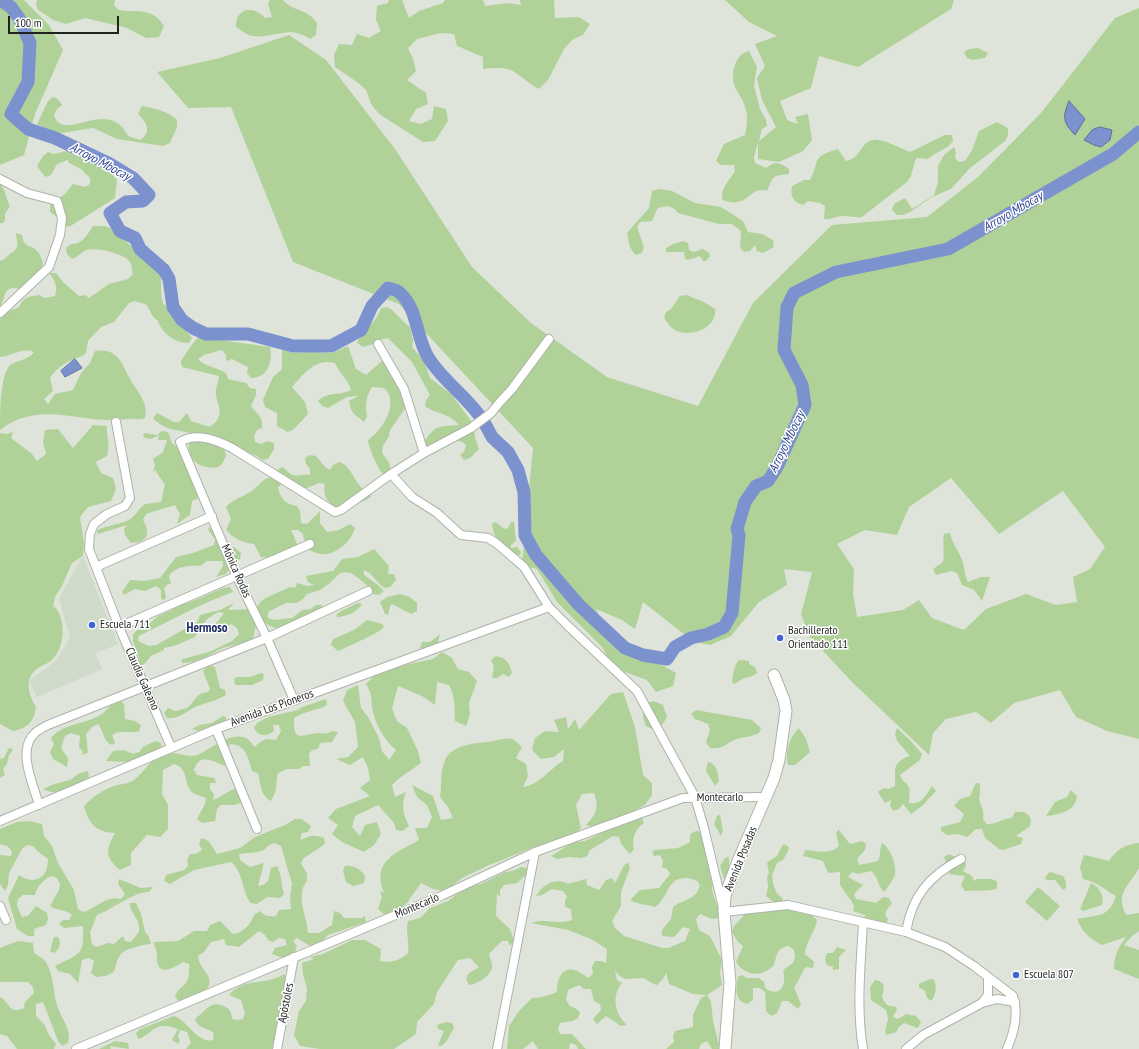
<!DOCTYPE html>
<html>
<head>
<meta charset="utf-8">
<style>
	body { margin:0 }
	#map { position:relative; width:1139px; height:1049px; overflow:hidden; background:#dee4d9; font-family:"PT Sans Narrow",sans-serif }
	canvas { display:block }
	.scale { position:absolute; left:8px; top:16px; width:111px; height:18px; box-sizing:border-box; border:2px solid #1f221e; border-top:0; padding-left:5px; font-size:12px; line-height:14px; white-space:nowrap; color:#1f221e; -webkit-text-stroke:3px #fff; paint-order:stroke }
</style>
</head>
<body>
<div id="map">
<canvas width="1139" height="1049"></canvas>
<div class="scale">100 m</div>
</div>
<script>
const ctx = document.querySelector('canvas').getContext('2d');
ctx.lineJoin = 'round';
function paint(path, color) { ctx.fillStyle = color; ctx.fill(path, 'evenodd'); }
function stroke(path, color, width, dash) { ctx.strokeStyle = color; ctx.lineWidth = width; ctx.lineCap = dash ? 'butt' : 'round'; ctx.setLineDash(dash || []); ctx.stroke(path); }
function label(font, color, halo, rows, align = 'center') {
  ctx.font = font + ' "PT Sans Narrow",sans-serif'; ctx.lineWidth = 3; ctx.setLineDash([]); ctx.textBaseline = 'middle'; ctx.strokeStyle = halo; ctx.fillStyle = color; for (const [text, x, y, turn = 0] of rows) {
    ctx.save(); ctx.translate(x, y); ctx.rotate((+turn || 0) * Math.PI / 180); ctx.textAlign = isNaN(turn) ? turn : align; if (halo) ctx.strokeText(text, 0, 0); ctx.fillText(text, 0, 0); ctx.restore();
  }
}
paint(new Path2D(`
	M83 556 118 644 96 653 102 669 37 697 29 681 57 660 70 638 59 598Z`), '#cfdac8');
paint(new Path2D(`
	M0 0H24L49 25 63 50 35 114 24 155 0 165Z
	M38 0H115L114 5 119 10C137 13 153 7 164 26L159 37 146 38 127 28 85 18 66 24 53 20 37 9 36 2Z
	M270 0H283C294 13 306 7 317 23L316 35 310 39C288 24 274 39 253 36 246 35 241 30 236 27 235 8 254 5 265 18L272 17 268 4Z
	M389 0H402L409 18 419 11 443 3 445 0H483L485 6 509 3 521 5 520 0H554L555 18 579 17 590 24 583 35 572 40 564 49 548 80 539 89C512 74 518 65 483 69V57L457 46 454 34 441 33 417 39 408 48 413 59 416 71 407 80 426 93 428 104 416 109 409 121 421 124 432 119 434 106 446 109 448 121 435 141 423 142 379 114 371 104 366 90 357 82 335 67 334 55 339 44 352 45 357 34 369 38 381 31 376 20 377 6 388 3Z
	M725 0H954L951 9 858 67 819 56 811 88 780 101 787 120 798 124 795 117 808 114 812 140 803 151 779 162 758 159V142L754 157 755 163 766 168C774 161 781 162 789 169V174C771 176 774 176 767 191 748 185 750 210 722 200 721 187 729 181 735 171L734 165H721L716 161 724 144 745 135C747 126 748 118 746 110 744 101 739 95 735 87 730 74 735 54 749 51L757 67 754 85 760 109 766 120 767 126 762 129 759 141 776 127 762 100 757 78 765 66 755 44 777 36 749 22Z
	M1139 8V739L1107 731 1076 717 1060 690 1014 703 991 723 976 712 946 719 933 733 929 755 853 683 810 637 801 614 812 572 784 569 787 585 759 602 731 636 710 645 694 642 643 602 635 629 622 620 596 609 603 627 622 643 676 673 673 686 656 692 647 680 614 668 602 647 557 602 537 569 522 565 533 448 399 304 293 262 231 107 188 108 157 72 220 58 289 35 326 60 395 149 472 267 531 323 607 377 698 406 753 303 832 225 927 217 978 177 1041 113 1115 18ZM951 478 999 534 1063 491 1105 547 1090 569 1073 577 1077 602 1056 605 1026 594 986 609 964 630 932 618 919 600 903 610 857 617 853 593 854 569 837 544 865 530 897 535 909 507Z
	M978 48 988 53 985 58 972 60 967 58 964 52 969 49Z
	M53 97 58 99 62 105 57 109 54 115C63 145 108 95 128 136L140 140C152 133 147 122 138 114L142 106C154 108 168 111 177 120V127L170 143 163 146 117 139 93 128 55 134 37 124 48 101Z
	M997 122 1008 128V135L1005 141 969 169 951 189 932 197 910 212 903 215H897L892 210 894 204 905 198 912 209 934 195 938 182V166L944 155 954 147 956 152 955 158 959 162 965 161 972 150 979 131Z
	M945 135H952L953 141C946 151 936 151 928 159L916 158 911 176 907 182 862 217C855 218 850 216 843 216 835 216 831 220 824 219L825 206 820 203 808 201 803 205C793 202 790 196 792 186L804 180H810C821 158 810 158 838 149L846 161C863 158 860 138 878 140 888 141 900 148 910 152Z
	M71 150C75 151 78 154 82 157 95 164 108 168 117 180L115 198 69 227 63 225 60 219 50 212V205L65 194 73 184 85 187 90 184V178L81 169 69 163 68 160 57 164 51 175 45 177 37 166 43 156 48 152 54 154Z
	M0 184C6 190 6 199 10 206L5 214V220L3 223H0Z
	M659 189 672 191 695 203 721 207 743 221 748 232 762 234 773 240 774 247 763 253 757 251 755 245 750 251 744 252 740 248 741 231 732 224H719L678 213C672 205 665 205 657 209L652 221 640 222 637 227 644 247 642 253 636 255C629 249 629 242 627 233L649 208 652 191Z
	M93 226H105L110 228 157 268C164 279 159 292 163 303L192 338 189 343C174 343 162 333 158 321L153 317 147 305 135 301 129 303 114 322 101 327 88 341 86 353C81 358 77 357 72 360 64 363 54 371 50 378L53 391 44 399 48 404 55 394 73 390 81 373 90 363 95 351C118 347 122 364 130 379 137 392 149 402 145 418 138 421 134 418 127 419 82 426 42 398 0 430 0 412 0 376 10 365 18 360 28 360 34 352 22 347 12 356 0 357V318L7 312 19 307C23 297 30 296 39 295L45 298 55 296C58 287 55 280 49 273H56L63 282 79 296 85 295 89 298 109 284 128 279 133 274C132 271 132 265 130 262 126 254 95 247 87 250 80 252 79 257 72 259L67 254 66 248 71 244C82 245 87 235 93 226Z
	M16 233 22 235C24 250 31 243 38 252 41 256 42 260 43 264L39 276 32 277 25 286 20 289C3 284 6 297 0 307V261L5 259C8 254 15 252 17 247 18 243 16 237 16 233Z
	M683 241 688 243 689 250C695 254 697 250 703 249L709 253 710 256 706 261H703L700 256 688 260 685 259 684 252H667L665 250C670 244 677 243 683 241Z
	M686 295 704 302 715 309C718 329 686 340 672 328 669 326 667 321 664 318L666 312 671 309 680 296Z
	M387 307C397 312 401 321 410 327L413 340 412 347 424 361 430 378 451 394 474 425 475 438 479 449 470 458 464 460 460 455 464 452 466 445C456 434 438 447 427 452L423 444C435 424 438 427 459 425 448 412 437 415 425 406L426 400 430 395 412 362 388 338C379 339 372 346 363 347L357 343C364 328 376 324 381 308Z
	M199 337 270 347C273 361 268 378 251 378L247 373 248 367 232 359 226 361V355L222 350 204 355 198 359C205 367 217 367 226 373L228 379 246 383 250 388 256 389V395L251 406C257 414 263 416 262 428L257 430 254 436 255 442 261 444 268 441 274 443V449L268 459 262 460 257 456C237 449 218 441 199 435 183 430 165 432 153 418L157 413 174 422H179L187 413 191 421 210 427C229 413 214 404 216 389 217 384 219 381 219 376L182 367 181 361C185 355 194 340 199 337Z
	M348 346 356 369 366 375 384 359 407 406 390 430 389 436 383 446 382 453C387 461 393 463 389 474H383C378 470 368 445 368 440 383 430 400 402 384 388L372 387C366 396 365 406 367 417L364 422 353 413 350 407 349 401 358 396 347 397 328 408 322 406 318 401C328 391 340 396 351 390 347 377 340 375 335 363 316 358 304 373 292 387L305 402 308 414 294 429 288 432 277 426V413L265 407 263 400 273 377 282 369V350L294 353 312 352 331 353Z
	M93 425 107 426C106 439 111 441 107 456L96 462 101 473 113 478 116 489 111 501 88 507 80 517 84 543 83 556 72 563 62 586 55 597 53 608 55 607C66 620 65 646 53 659 49 663 45 664 40 667 23 676 28 694 36 707 34 722 28 728 13 731L0 724V433L7 434 13 432 11 438 32 454 37 461 46 454 43 442 45 430 58 429 73 448Z
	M162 431 168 432 172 443 181 450 199 496 197 499 192 501 190 515 177 524 180 514 175 505 146 514 143 520C151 534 148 542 131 543L125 535 124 529 127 525 98 534 97 531C102 526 118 525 127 521 138 515 138 508 145 504L161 502 165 485 155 470 153 472 155 465 153 459 163 452 167 440H158L159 435 151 439 145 438 143 435 144 433 157 435Z
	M195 440C204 442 227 444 226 456 225 458 223 462 222 464 217 469 212 468 207 467 193 465 188 455 189 442Z
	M310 455 316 456 325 467 330 470 333 465 340 462C351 467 353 478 360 486 365 492 369 490 371 497 363 503 347 506 338 510 328 503 322 496 325 484L319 483 302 490 281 476 277 470 282 467C286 469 289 474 293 475 299 477 304 473 310 475V469L306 464 305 458Z
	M271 477 283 483 278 487C280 497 285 505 297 506L300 511 301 523 307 524 320 511V523L327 532 339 530 350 524 355 528C349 548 324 564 306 547L314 544 304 540 303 534 298 530H291C294 535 295 540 298 546 285 554 276 559 261 557L254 544C243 543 233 538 226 530L231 519 226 507C233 499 245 496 253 490 260 485 262 479 271 477Z
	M495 522 505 529 508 528 511 522H514L516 541 511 545V548L517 547 521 552 520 555H512C502 546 493 537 492 524Z
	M209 527 228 547H234L241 553 240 559 232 565 226 574 216 577 223 566 222 561H207L200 566C191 564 174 567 169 576L171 584H168L164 588 166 597 164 600 161 599V590L156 586 145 591 135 589 124 595 122 592 130 580 144 581 160 578 176 557 193 553 214 545 215 539 208 530Z
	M950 533C952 544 960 552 963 563 965 570 964 575 968 582L981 577H990L982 601 974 590 962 585 957 573 951 571 936 575 933 569 943 562C945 552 942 544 944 534Z
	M374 549 389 566 388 574H394L396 580 390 587 385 588C376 583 373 573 364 570V575L378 585 384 591 379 595 373 594 370 588 362 581 351 573 345 572 339 574 330 583 320 590 307 594 303 599 297 603H286L268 612V618L274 620 292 618 302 610 311 609 316 605H322L323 611 276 628C268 626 263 623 259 615 250 598 280 594 289 587L295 588 297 583 308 586 314 585 308 582 306 576 333 571 342 559 358 557Z
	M230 587 233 592C200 604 169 621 139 636L138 641 149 646 156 645 197 622 200 615 220 610 234 603 228 610 249 609 256 624 253 639C244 645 234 644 223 648 210 654 198 663 183 663L181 661 183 659 209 652 232 641 239 634 237 628 231 624 223 630 214 633 211 630 224 613 218 612 207 619 195 637 174 646 164 648V650L151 656 140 669 137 664 139 658 133 641V635L136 631 148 625 158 616 172 610 176 606 188 603 223 588Z
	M400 594 410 597 417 603V611L411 614 392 604 390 606 388 615 385 614 380 602 387 597Z
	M358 603 362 604C358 612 345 617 337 617L336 615 341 611Z
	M367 620 382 624 384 627C380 633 350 645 341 650L338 651 331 645 333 639 354 630Z
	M440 634 437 647 424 650 420 648 422 642H430Z
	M442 652 452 658 458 669 469 672 477 681 469 703 470 714 466 726 455 721C454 706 456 698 449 685L437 682 435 705 422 696 398 686 392 709 397 721 407 728 418 751 421 763C411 771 400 776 392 785L395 797 406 792C401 806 403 814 409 826L403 831 396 830 394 823 378 805 355 816 352 827 360 836 365 825 377 822 381 834 374 845 364 852 342 842 332 834 338 825 328 818 336 809 370 796 360 788 370 780 368 768 363 757 350 765 336 759 348 757 358 747 355 722 343 701 347 690 358 685 361 708 368 717 379 738 382 751 389 760 396 750C383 739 375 724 372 707 371 695 372 695 366 684L375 675 386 669 433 659Z
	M496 656C506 658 510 663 512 673L509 677 503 674 497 678H492L494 666 491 660Z
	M739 660 749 661V664L755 667 757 673C750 679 743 676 735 684L732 682C733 674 734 666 739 660Z
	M209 665 215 667 220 688 225 690 226 695C215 702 203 703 193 708 185 713 176 720 167 718L164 713 168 708 176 711 187 708C196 701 194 694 208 692L210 689 203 671Z
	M261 673 264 674 263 680 252 685H235L234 679 237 677H250Z
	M623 692 635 727 643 775 652 783V795L645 805 599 829 586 825C597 813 599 808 594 793L582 794 576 805 581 828 572 837 534 847 487 866 464 877 444 891 433 889 421 883 407 903 387 917 378 909 382 897 380 891 384 893C371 861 396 853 419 840L415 828H427L432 817 427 805 417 797 412 785 433 796 441 820 453 818 448 807 440 797C442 786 440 771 445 760 452 745 474 743 488 742 496 741 504 737 512 739 516 740 519 745 522 747L516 758 526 764 528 776 523 787C541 784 548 770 563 761L564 749 554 757 541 759 532 750 535 738 545 731 559 732 554 720 566 717 568 729 575 719 579 730 611 694Z
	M326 699 327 705C317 711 306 710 294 718 293 743 300 735 317 733 324 733 326 735 332 731L338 732 332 742 320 743 318 749 312 750 309 754 310 766H303L299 769H287L278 773C275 785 279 787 271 801 260 795 261 784 258 773L252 771C248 759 247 745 231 744L226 748 227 766C213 763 200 751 194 770L197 775 214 778 216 783H210V789L214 794 213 800C223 797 227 790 240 787L244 798 241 803 234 805H221L217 809 215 821 202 823 197 819 205 804 206 798C202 796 196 795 193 793 183 785 190 769 174 764L163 770 162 794 168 805V829L160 837 147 835 131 853V865L120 870C105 857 105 851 115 833 96 832 89 824 84 806 92 797 103 790 114 786 121 784 128 784 134 780 144 773 149 760 161 755 177 749 186 759 197 755 212 749 242 722 254 747 263 740 264 738 276 740L281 731 279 725H273L274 731C267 737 259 737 254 728L257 723 268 717 298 710 302 707Z
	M119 700 124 704 125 719 135 721 141 725 139 731C130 735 122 728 112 735L115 743 112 745C103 742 104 731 98 724L92 727 86 734 88 753 81 755 83 752 79 747 80 736 71 733 65 736 61 748 68 758 67 767 53 759 50 752 54 744 51 738C65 722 85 725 102 714 109 708 109 705 119 700Z
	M654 701 663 705 667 717 662 725 652 729 646 726C642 717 642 711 647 703Z
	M696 710 752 720 761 728 759 733C751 737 744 737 737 739 725 743 724 750 710 748L706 742 710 730 708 724 695 719 691 714Z
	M223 716 226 717V720L198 731 192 729 199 725 212 723Z
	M799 728 806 739 810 752 795 765H788C785 752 789 737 799 728Z
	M897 728 910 740 922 754 920 760 900 775C902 781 905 781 908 786 911 790 909 798 909 803 922 805 926 795 932 786L936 791 922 806 911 814 903 804 899 809 893 811 890 806 891 800 885 803 878 792 883 788 889 789 895 786C896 770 891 762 910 756L897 741 895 734Z
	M155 741 161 743 162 749 127 762 106 761 113 751 124 750 133 754 139 752 143 747Z
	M9 748H11L13 750 9 755 7 764 3 769 5 775 0 778V759L4 758Z
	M708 762C716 763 718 773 719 781L715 786 706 771Z
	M88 771 89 777C75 785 60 798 43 789L54 784 70 780 80 773Z
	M976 783H979C982 790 978 797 980 803 983 810 984 811 983 819L987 824C996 825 1002 818 1012 818L1015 812C1023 811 1028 812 1031 820L1030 826 1016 836 1023 838 1021 844 1003 850 999 849 985 838 982 829H976L967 837 958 834 947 835 941 831V827L960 822 964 814 954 806 960 799 970 796Z
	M1071 790 1077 796C1076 811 1058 815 1046 816L1055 802 1067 797Z
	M720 815 723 830 721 836 714 824 717 816Z
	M642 818 644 823C635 829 631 840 634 849L630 854 621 844 619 837 613 836 590 850 587 856 581 858 569 857 557 859 551 856 572 843 585 841 618 825Z
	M295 819H302L311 826 308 832 302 833 300 840C310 836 314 834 324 838L325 844 304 858 301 863 307 874V881C295 895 307 916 308 933H319L332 925 334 911 340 913 344 918H362L365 916 366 922 328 935 318 945 312 947 297 938 293 941 297 946 295 952 284 958 272 954 275 948 287 945 285 939 279 938 273 942 268 940 265 935 259 931 239 947 226 945 224 939 211 942 204 952 198 956C200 969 207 971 209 978 213 994 190 998 180 1002L175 997C177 990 180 989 185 984 190 979 189 970 189 964L183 962C175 967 159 977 157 961 156 956 158 960 157 955 157 950 154 947 154 942L178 941 194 931H207L210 925 220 921 233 934C243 933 251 924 254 915L260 911C265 916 269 917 276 916L279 910 291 909 290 897 292 884 281 846 274 843 269 845 264 850 258 852 239 854 240 860 250 867 264 863 258 886 263 885 268 881 271 868 277 866C283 878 280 882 284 894L280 898 267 897 257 904 251 903C241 891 244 872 231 862L194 870 170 884 164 881 166 875 184 870 188 866 187 860 190 854H196L202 850 199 844 201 838C211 840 212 847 217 854L240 848 255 837 285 825Z
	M30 821 42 824 44 836 52 846 58 863 74 890 78 909 83 912C97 908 106 895 121 899L125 894 118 884 119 879 141 888 153 887 149 892C133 892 113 909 97 915L90 932 92 944 96 947 108 943 114 944 123 936 125 941 131 942 139 932C141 919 130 914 130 903H136L141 914 145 932 149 937 151 944C145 944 125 949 121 954 111 966 123 975 96 977L91 973 94 961 89 958 82 960 78 983 70 974 58 971 55 966C80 953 84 957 83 926L64 928 59 924 63 920H69L72 915C66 909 57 911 50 906L59 890 60 884 57 878 51 876C43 880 37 886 35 895H23L18 899 17 906 22 917 28 916 36 906 47 913 48 919 46 925 34 929V936H28L17 929 8 898 19 875C35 886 48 878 48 859L37 851 33 846 27 845 22 849 9 873 8 885 5 891 0 884V855L11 856 12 851 7 846 0 844V829L17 822Z
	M838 829 850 844 862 841 866 844 865 850 857 859 859 865 878 861C881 855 879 850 882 843 890 848 897 864 895 875 893 880 888 887 884 892 877 886 879 877 871 871L858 874 852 872 848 877 863 885 854 894 856 899 876 903 883 897 889 898 892 904 888 908 885 914 888 919 886 925 863 922 865 915 853 911 854 905 840 885V872L828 873 823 861 803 856 805 850C816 851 830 855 839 846L836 834Z
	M696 831 702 832 713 882C709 895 720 903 719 918L712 919 700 914 696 919 699 930 710 936 722 960 720 973 722 985 707 995 711 1002 713 1021 720 1049H712L707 1041 701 1044 699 1049H666L674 1042 673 1036 675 1031 693 1027V1015L701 998 706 995 693 994 669 984 666 973 663 979 657 985C652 984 647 979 642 978 628 978 626 983 615 971L617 980 622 983C611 996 615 1015 627 1025L621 1026 606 1016 597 1024 593 1019 601 1010 600 1004 594 1001 591 989H584L579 985 568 990 566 1000 570 1006 575 1008 580 1012 578 1018 573 1021 560 1023 558 1029 560 1034H572L586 1049H578L576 1045 570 1043 569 1049H538L533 1041 523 1049H507L509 1026 519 1011 532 998C540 998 551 995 557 992 557 982 560 967 574 970 579 971 584 976 589 978L593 973 592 967 595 961H601L606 963 607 949 591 939 568 930 531 923C544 918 559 925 572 920L571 909 565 907V901L567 896 563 891 552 889 542 895 536 896C543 884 556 877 568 884L586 879 587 885 599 890 606 880 612 878 615 883C620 876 621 867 628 862L630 868 621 892V906L612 921 615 928 624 936 662 948H668L685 941 690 929 683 927 674 937 662 936V930L671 919 673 907C680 901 692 900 697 892 707 879 685 875 676 880 666 887 665 901 655 907 646 904 638 905 630 900L640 890 659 888 670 874 667 869 662 867 663 861 660 855 654 856 652 852 655 850 678 848 690 842V834Z
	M1139 843C1139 849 1139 863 1139 868 1129 887 1115 891 1126 915L1139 913V931L1132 936 1124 945 1139 950V979L1114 969C1114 955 1118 948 1126 937L1102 945C1089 938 1082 932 1077 919 1097 915 1109 918 1116 896 1103 889 1098 882 1083 879L1080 867 1084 855 1109 861C1117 849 1124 845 1139 843Z
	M783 844 788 846 789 849 783 860 777 863 772 875 773 883 776 892 783 899 781 902 775 903 766 896 768 887 767 878 769 873 767 863 769 861 777 856Z
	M949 854 955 857V860L965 859 966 866 963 871 972 876 974 881 977 879H991L997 881V888C993 892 973 890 965 891L961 885 965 876 949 874 952 868 946 862 944 857Z
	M729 857V870L724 879 720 866 725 858Z
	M345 866C354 865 360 869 365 876L364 883 353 886 346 882 343 871Z
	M521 867 527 868V874L517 883 504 885 500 890V897L497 893 496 916 510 929 514 941 510 946 508 941H502L489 954C490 958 491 961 492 964 494 975 477 984 469 985L466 979 468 974 479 967 470 958 458 960 437 992 434 1004 417 1022 416 1034 394 1049H320L300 1046 294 1035 299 1011 306 1001 307 988 303 975 302 963 314 959 310 957 323 954 352 940H365L381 949 380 961C390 963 400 961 408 953 410 942 405 932 408 921L420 918 430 908 448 901 468 886C480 887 492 878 503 873 510 871 515 871 521 867Z
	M1050 872 1063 876 1066 882V888L1063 890 1055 880H1046L1045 877Z
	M1091 883C1099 887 1105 896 1102 905L1083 911 1080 909Z
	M1038 887 1060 906 1047 921 1025 902Z
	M788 905 807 911 817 920C816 930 806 941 805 954L814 962 813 968 806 967C801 972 800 980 794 987L801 1004 798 1009 788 1001H782L777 1013 771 1016 766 1011 765 992 760 988H753V1000L747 1004C734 1000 736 989 738 977L742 975 747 978H759L764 982 765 988C781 999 787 984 783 970L793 963 795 957 794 950 788 946C777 948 777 955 774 965 763 977 745 977 736 962L743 946 738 942 732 932 734 926 747 912 770 908 783 910Z
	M54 937H58C62 943 59 950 54 953L50 951Z
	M18 941 33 943 34 953C40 957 45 959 48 966 54 978 53 993 57 1005 61 1019 72 1029 68 1043L62 1046 58 1041 43 1002 36 1004V1016L44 1024 49 1035 56 1044 54 1049H17L7 1036 0 1034V997C11 1003 8 1015 24 1008L25 1002 34 993 33 987 28 982H0V948Z
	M837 947 846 950 839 957V969L833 970V967L827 965 825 959 827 953H833Z
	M284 974C285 975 286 978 286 979 288 996 278 1014 276 1030 275 1037 276 1042 274 1049H186L191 1043 187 1032 180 1030 178 1036 180 1041 178 1044 172 1040 178 1029C153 1020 155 1033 138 1039L136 1033 140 1029 174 1016C188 1021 198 1044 213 1040L214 1033C206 1027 198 1029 195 1019 205 1012 210 1000 223 1006 230 1008 231 1012 232 1019L237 1020 243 1019 245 1013 241 1000 229 995C243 977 267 986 284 974Z
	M930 979 934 980C937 988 936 995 931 1001L927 998 925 991 919 987V984Z
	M875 980C888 982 883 991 882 998 890 1009 886 1004 896 1007L897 1010 893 1016 895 1018 898 1019 906 1014 916 1016 921 1022 918 1028 904 1023 899 1027 896 1032 887 1035 885 1032 888 1019 886 1010 871 1000 870 987Z
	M446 1022 452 1023 454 1028 446 1042 441 1046 438 1045 444 1031 438 1029 437 1025Z
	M115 1041 128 1043 129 1049 110 1046 111 1049H99Z`), '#b0d299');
const water = new Path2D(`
	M1069 101 1085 119 1075 135C1063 122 1062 118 1069 101Z
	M1100 127 1112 130 1110 140 1101 147 1094 145 1084 140 1092 130Z
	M75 359 82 368 65 377 61 371Z`);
paint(water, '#7b92ce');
stroke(water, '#5f7099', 1);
stroke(new Path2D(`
	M0 0 11 7 19 18 30 43 28 82 11 114 28 129 55 138 110 164 133 178 149 195 143 201 126 202 110 213 120 231 135 238 140 249 164 270 169 279 173 307 182 320 193 328 206 334H248L293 346H331L361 330 372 306 388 288C392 289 397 290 400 293 418 309 416 338 428 357 441 379 464 394 479 415
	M483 420 492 437 508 452 518 470 524 492 525 535 536 555 579 605 625 648 643 655 667 659 675 647 691 638 708 634 724 627 732 613 739 535 737 529 745 502 756 486 768 481 777 467 805 405 802 385 784 350 787 307 794 293 836 272 948 249 1113 154 1139 132`), '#7b92ce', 13);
const street = new Path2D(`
	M0 179 27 193 57 201 62 218 60 235 49 267 0 313
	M378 344 404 389 424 453
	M116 422 130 498 125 506 107 514 94 524 90 534 89 549 119 627 171 747
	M391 474 412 497 437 513 461 535 488 538 496 543 524 567 549 607 567 625 637 691 695 797 704 828 724 912 788 905 906 932 945 947 974 966 1013 996C1019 1013 1014 1033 1007 1049
	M96 567 212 516
	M119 627 310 544
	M294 700 267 638 236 575 180 442C197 432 216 440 232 448L335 512 341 510 391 474 424 453 471 428 491 413 500 402 512 389 549 339
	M216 729 257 829
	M39 805C34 786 16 750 35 733 38 730 44 727 48 725L267 638 368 591
	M0 821 216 729 549 607
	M0 906 6 920
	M863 922C861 964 856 1007 863 1049
	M906 932C912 896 929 876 961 859
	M982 1003 997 999 1015 1002
	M76 1049 441 896 535 852 683 798 766 797
	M277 1049 294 957
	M497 1049 535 852
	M906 1049 923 1035 982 1003 988 995V977`);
const secondary = new Path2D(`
	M725 1049 730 983 724 912 725 896 738 861 774 778 779 760 786 711 784 700 774 675`);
stroke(street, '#adb3a8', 10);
stroke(secondary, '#adb3a8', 13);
stroke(street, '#fff', 8);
stroke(secondary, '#fff', 11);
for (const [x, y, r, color] of [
	[92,625,4,"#4263d6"],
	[780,638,4,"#4263d6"],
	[1016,975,4,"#4263d6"]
]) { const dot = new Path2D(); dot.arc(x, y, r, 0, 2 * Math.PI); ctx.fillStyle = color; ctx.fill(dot); stroke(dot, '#fff', 1.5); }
label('12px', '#1f221e', '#fff', [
	["Mónica Rodas",236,571,66],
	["Claudia Galeano",142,679,66],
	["Avenida Los Pioneros",272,708,-20],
	["Montecarlo",720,798],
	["Avenida Posadas",741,859,-68],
	["Montecarlo",417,906,-23],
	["Apóstoles",286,1003,-79]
]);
label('12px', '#1f221e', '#fff', [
	["Escuela 711",100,625],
	["Bachillerato",788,631],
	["Orientado 111",788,645],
	["Escuela 807",1024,975]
], 'left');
label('italic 13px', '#30468f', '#fff', [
	["Arroyo Mbocay",100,162,28],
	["Arroyo Mbocay",1013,212,-30],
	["Arroyo Mbocay",787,442,-64]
]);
label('bold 13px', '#1b2b63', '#fff', [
	["Hermoso",207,628]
]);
</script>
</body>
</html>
